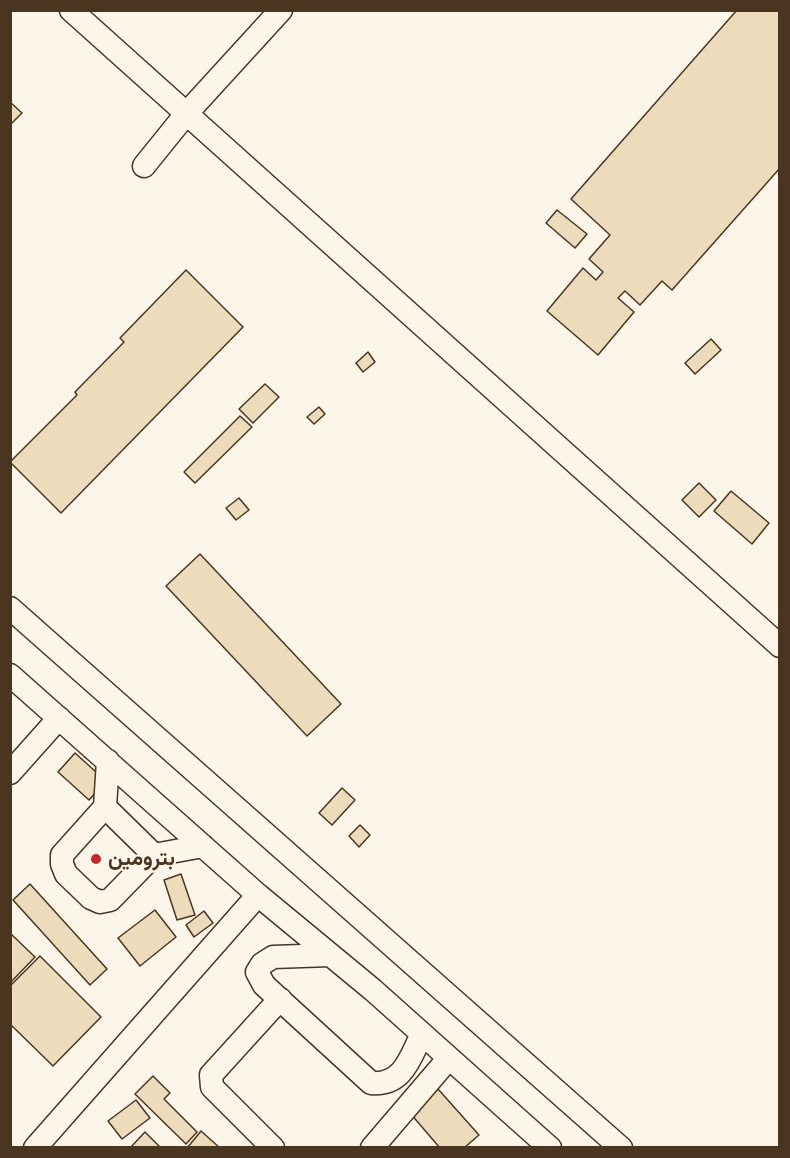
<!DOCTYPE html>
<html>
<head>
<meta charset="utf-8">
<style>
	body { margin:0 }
	#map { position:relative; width:790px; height:1158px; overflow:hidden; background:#fbf6e9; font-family:"PT Sans Narrow",sans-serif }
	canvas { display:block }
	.frame { position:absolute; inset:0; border:12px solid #4a3520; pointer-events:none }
</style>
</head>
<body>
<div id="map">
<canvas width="790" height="1158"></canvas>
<div class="frame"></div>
</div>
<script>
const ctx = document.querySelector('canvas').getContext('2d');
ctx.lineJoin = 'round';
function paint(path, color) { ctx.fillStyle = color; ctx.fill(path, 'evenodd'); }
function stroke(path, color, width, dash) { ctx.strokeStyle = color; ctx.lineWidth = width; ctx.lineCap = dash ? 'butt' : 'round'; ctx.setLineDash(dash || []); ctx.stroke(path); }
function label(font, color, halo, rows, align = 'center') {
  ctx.font = font + ' "PT Sans Narrow",Vazirmatn,sans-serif'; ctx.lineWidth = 4.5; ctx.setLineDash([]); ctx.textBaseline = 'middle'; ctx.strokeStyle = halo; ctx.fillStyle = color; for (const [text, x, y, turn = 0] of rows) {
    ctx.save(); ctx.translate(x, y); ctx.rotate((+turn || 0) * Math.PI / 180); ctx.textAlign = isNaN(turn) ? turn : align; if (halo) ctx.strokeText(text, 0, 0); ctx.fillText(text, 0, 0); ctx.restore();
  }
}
const building = new Path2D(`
	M737 10H780V168L672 290 662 281 640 305 625 291 618 298 634 312 598 355 547 311 583 268 596 280 603 272 589 259 610 235 571 199Z
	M10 102 22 113 10 125Z
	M557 210 587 234 575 248 546 223Z
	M186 270 243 327 61 513 10 462 77 395 75 392 124 342 120 338Z
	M711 339 721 350 695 374 685 363Z
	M368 352 375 362 363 372 356 363Z
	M265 384 279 397 253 423 239 409Z
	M319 407 325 414 314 424 307 417Z
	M240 416 252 427 195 483 184 472Z
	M699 483 716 500 699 517 682 500Z
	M731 491 769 523 752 544 714 511Z
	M239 498 249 510 236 520 226 508Z
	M200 554 341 704 307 736 166 586Z
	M75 753 106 781 89 800 58 772Z
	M342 788 355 800 332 825 319 813Z
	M360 825 370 835 359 847 349 836Z
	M181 874 195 915 177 920 164 880Z
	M30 884 107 969 90 985 13 900Z
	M155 910 176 937 140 966 118 938Z
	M204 911 213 923 194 937 186 925Z
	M10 933 35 957 10 983Z
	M40 956 101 1017 53 1066 10 1024V986Z
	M153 1076 170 1093 164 1099 197 1132 186 1144 135 1094Z
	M438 1089 479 1135 464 1148H440L410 1113Z
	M136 1100 150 1118 122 1139 108 1121Z
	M201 1131 220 1148H187Z
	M145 1132 161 1148H130Z`);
paint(building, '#ecdcbc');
stroke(building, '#4a3520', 1.5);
const minor = new Path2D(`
	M71 10 780 646
	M144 166 186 114 281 10
	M10 608 621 1148
	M10 675 258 895 373 990 550 1148
	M108 761 105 807 154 855 203 846
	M10 773 59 718
	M105 807 62 855V864L66 874 91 898 100 902 110 900 154 855
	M330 955 273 957 262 964 257 972 264 985 371 1083C403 1086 410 1058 422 1034
	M35 1148 258 895
	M273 1148 212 1087 211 1075 280 999
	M372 1148 449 1058`);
stroke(minor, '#4a3520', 25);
stroke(minor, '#fbf6e9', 22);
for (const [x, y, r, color] of [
	[96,859,6,"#c62828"]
]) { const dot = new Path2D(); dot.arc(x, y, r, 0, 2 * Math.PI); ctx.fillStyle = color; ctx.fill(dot); stroke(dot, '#fbf6e9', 2); }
label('bold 21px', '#4a3520', '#fbf6e9', [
	["بترومين",108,859]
], 'left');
</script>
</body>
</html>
